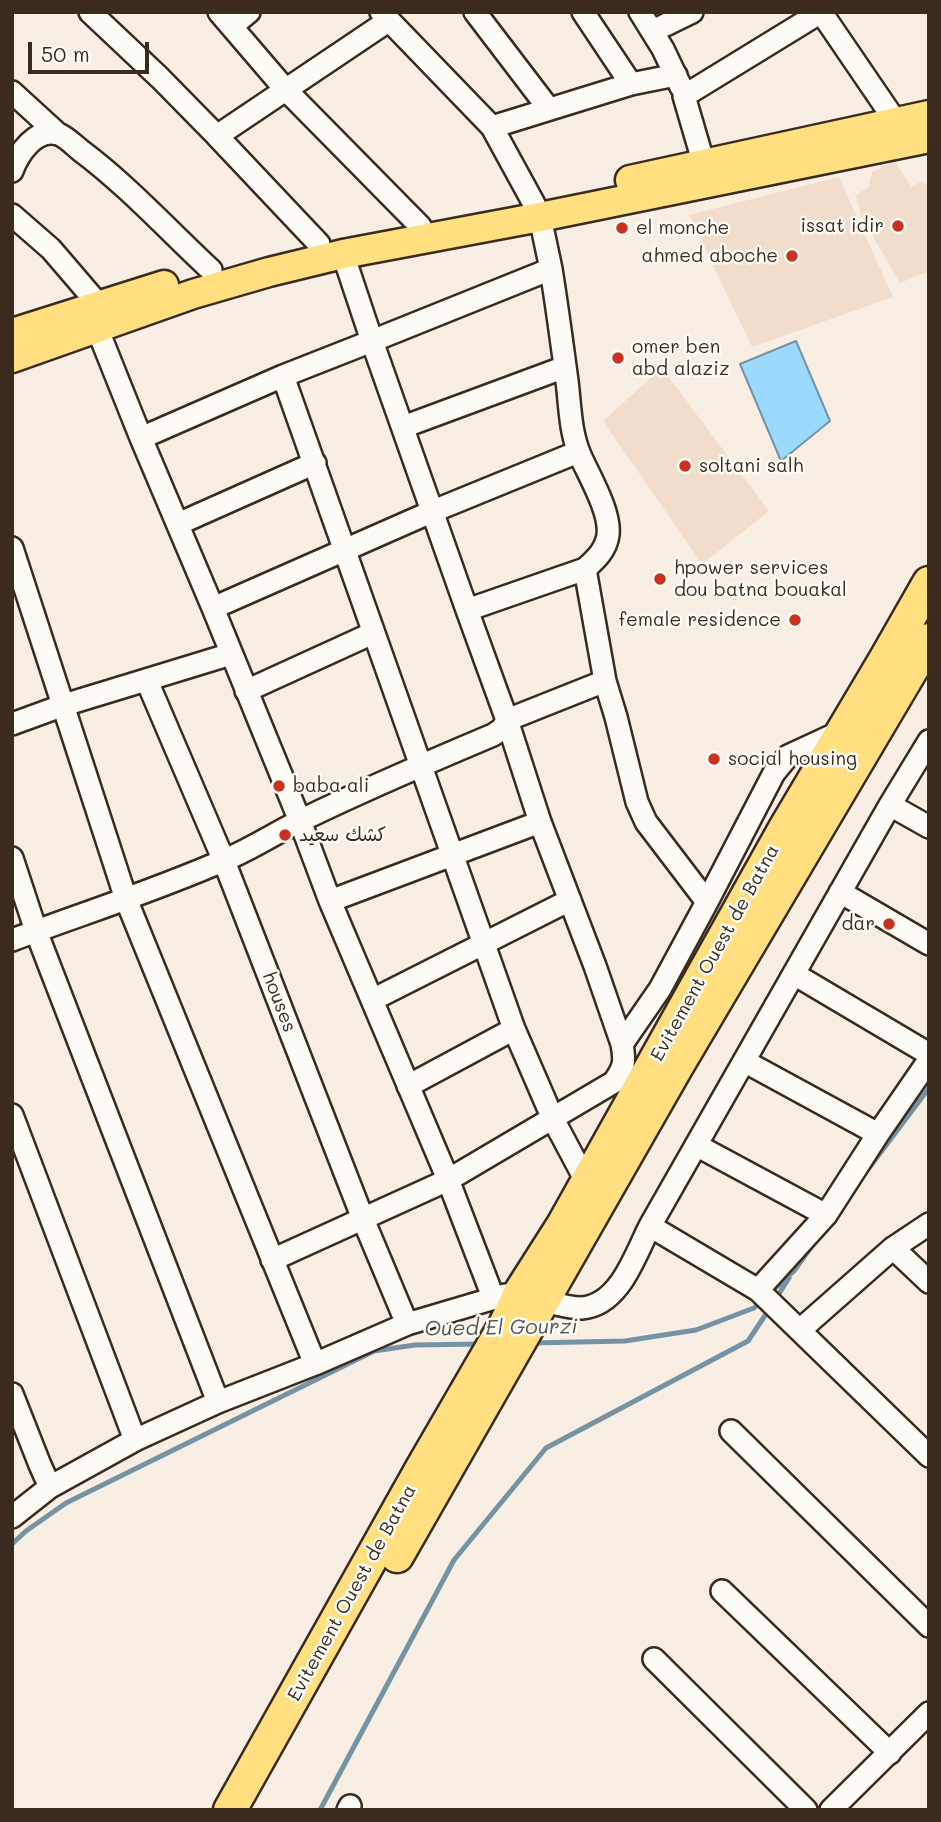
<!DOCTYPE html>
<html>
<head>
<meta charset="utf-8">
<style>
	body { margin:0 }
	#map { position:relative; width:941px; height:1822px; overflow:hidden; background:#f8eee4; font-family:Mali,sans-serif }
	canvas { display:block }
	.frame { position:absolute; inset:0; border:14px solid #3b2a1e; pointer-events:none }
	.scale { position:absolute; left:28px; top:42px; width:121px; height:32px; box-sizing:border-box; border:4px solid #3b2a1e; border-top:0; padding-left:9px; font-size:21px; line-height:24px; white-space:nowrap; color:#3b2a1e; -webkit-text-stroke:5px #fdfcf7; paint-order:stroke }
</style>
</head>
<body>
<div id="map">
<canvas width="941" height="1822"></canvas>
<div class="frame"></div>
<div class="scale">50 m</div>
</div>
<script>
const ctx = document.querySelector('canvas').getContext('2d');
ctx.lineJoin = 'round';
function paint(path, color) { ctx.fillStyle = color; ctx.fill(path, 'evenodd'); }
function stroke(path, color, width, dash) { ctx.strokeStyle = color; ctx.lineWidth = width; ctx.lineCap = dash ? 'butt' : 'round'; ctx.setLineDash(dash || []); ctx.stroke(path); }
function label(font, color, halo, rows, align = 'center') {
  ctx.font = font + ' Mali,"Playpen Sans Arabic",sans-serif'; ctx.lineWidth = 5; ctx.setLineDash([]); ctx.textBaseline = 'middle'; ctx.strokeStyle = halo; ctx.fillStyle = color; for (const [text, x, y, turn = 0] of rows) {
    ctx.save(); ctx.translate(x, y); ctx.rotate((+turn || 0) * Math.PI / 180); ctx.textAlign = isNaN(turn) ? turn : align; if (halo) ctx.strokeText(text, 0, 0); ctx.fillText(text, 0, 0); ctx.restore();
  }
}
paint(new Path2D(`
	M894 161 912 187 922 181 929 187V271L900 283 861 216 856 195 869 187 872 172Z
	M839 177 893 297 752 347 689 215Z
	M662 368 769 511 702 564 603 421Z`), '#f2ddcd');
const water = new Path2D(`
	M796 341 830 421 781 461 740 364Z`);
paint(water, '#9bd9fd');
stroke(water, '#7593a4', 2);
stroke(new Path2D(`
	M863 1176 929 1088
	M770 1293 794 1271 814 1243
	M775 1300 789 1278
	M532 1343 625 1341 696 1330 754 1308 763 1300
	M12 1544 26 1531 66 1503 374 1351 415 1345 480 1344
	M320 1810 454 1560 546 1448 748 1341 770 1308`), '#7593a4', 5);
const minor = new Path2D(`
	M90 12 160 78 217 136
	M219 12 285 89 420 226 425 238
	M381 12 492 127
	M475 12 549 109
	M583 12 631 84 676 75
	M640 12 663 49 681 87
	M232 26 249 12
	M653 31 692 12
	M12 92 58 134
	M12 171C18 154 36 127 58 134 65 136 74 145 80 150 127 185 168 230 211 270
	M708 178 684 96 821 12 896 122
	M12 215 51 249 99 305 97 328 141 438 283 376 372 341 467 610 507 720 540 822 595 966 622 1044
	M319 244 217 136 388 21
	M343 254 372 341 551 269 540 217 533 202 492 127 631 84
	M283 376 514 1029 553 1119 586 1181
	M403 427 565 367
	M141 438 213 608 300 821 330 901 447 1177 493 1297
	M178 524 315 463
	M12 548 126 899 315 1364
	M585 569 605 681 616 717 637 802 646 822 707 902
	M213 608 431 512 578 452
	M467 610 585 569C596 559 606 550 608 535 611 512 589 476 580 455 570 432 570 405 567 381 562 344 557 306 551 269
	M147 681 224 861 363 1219 407 1324
	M246 691 373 633
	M12 724 64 705 231 654
	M890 805 929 827
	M12 858 36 931 218 1402
	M840 892 929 944
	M330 901 540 822
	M12 940C84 913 157 890 227 859 253 848 277 832 302 820 365 789 429 762 493 735L502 729 507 720 605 681
	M794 974 929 1054
	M372 1000 570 900
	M744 1061 878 1134
	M408 1086 514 1029
	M12 1115 135 1440
	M696 1145 826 1215
	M650 1226 758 1290 826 1215 878 1134 929 1060
	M893 1248 929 1282
	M272 1260 448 1180 614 1082C625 1066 625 1062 622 1044L660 989 707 902 774 773 788 756 842 731
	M758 1290 929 1456
	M544 1301C556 1304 569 1308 582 1308 620 1305 635 1255 650 1226L890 805 929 741
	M800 1330 893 1248 929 1224
	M12 1394 40 1465 50 1487
	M731 1431 929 1626
	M12 1517 50 1487 135 1440 218 1402 315 1364 407 1324 505 1295
	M722 1591 890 1753
	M654 1659 806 1810
	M348 1810 350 1806
	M831 1810 929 1713`);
const major = new Path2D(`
	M630 180 929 115
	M12 333 164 285
	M12 358 193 294 269 272 343 254 540 217 929 138`);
const highway = new Path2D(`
	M397 1556 677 1066 929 640
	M230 1810 422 1468 505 1325 521 1291 563 1225 784 830 885 660 929 583`);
stroke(minor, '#3b2a1e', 26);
stroke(major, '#3b2a1e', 33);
stroke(highway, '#3b2a1e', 37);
stroke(minor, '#fdfcf7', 21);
stroke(major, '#ffdf80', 28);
stroke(highway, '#ffdf80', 32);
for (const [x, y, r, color] of [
	[898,226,7,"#c8321e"],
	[622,228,7,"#c8321e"],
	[792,256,7,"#c8321e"],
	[618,358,7,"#c8321e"],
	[685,466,7,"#c8321e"],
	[660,579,7,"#c8321e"],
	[795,620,7,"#c8321e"],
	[714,759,7,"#c8321e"],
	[279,786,7,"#c8321e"],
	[285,835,7,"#c8321e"],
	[889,924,7,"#c8321e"]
]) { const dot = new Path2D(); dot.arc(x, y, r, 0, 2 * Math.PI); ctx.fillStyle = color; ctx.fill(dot); stroke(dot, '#fdfcf7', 2.5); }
label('19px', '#3b2a1e', '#fdfcf7', [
	["issat idir",884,226,"right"],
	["el monche",636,228],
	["ahmed aboche",778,256,"right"],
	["omer ben",632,347],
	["abd alaziz",632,369],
	["soltani salh",699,466],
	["hpower services",674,568],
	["dou batna bouakal",674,590],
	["female residence",781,620,"right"],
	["social housing",728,759],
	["baba ali",293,786],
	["كشك سعيد",299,835],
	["dar",875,924,"right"]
], 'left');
label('19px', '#3b2a1e', '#fdfcf7', [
	["Evitement Ouest de Batna",715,953,-61],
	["houses",279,1002,69],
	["Evitement Ouest de Batna",352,1593,-61]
]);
label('italic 21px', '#535656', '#fdfcf7', [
	["Oued El Gourzi",501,1328,-1]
]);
</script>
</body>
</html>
